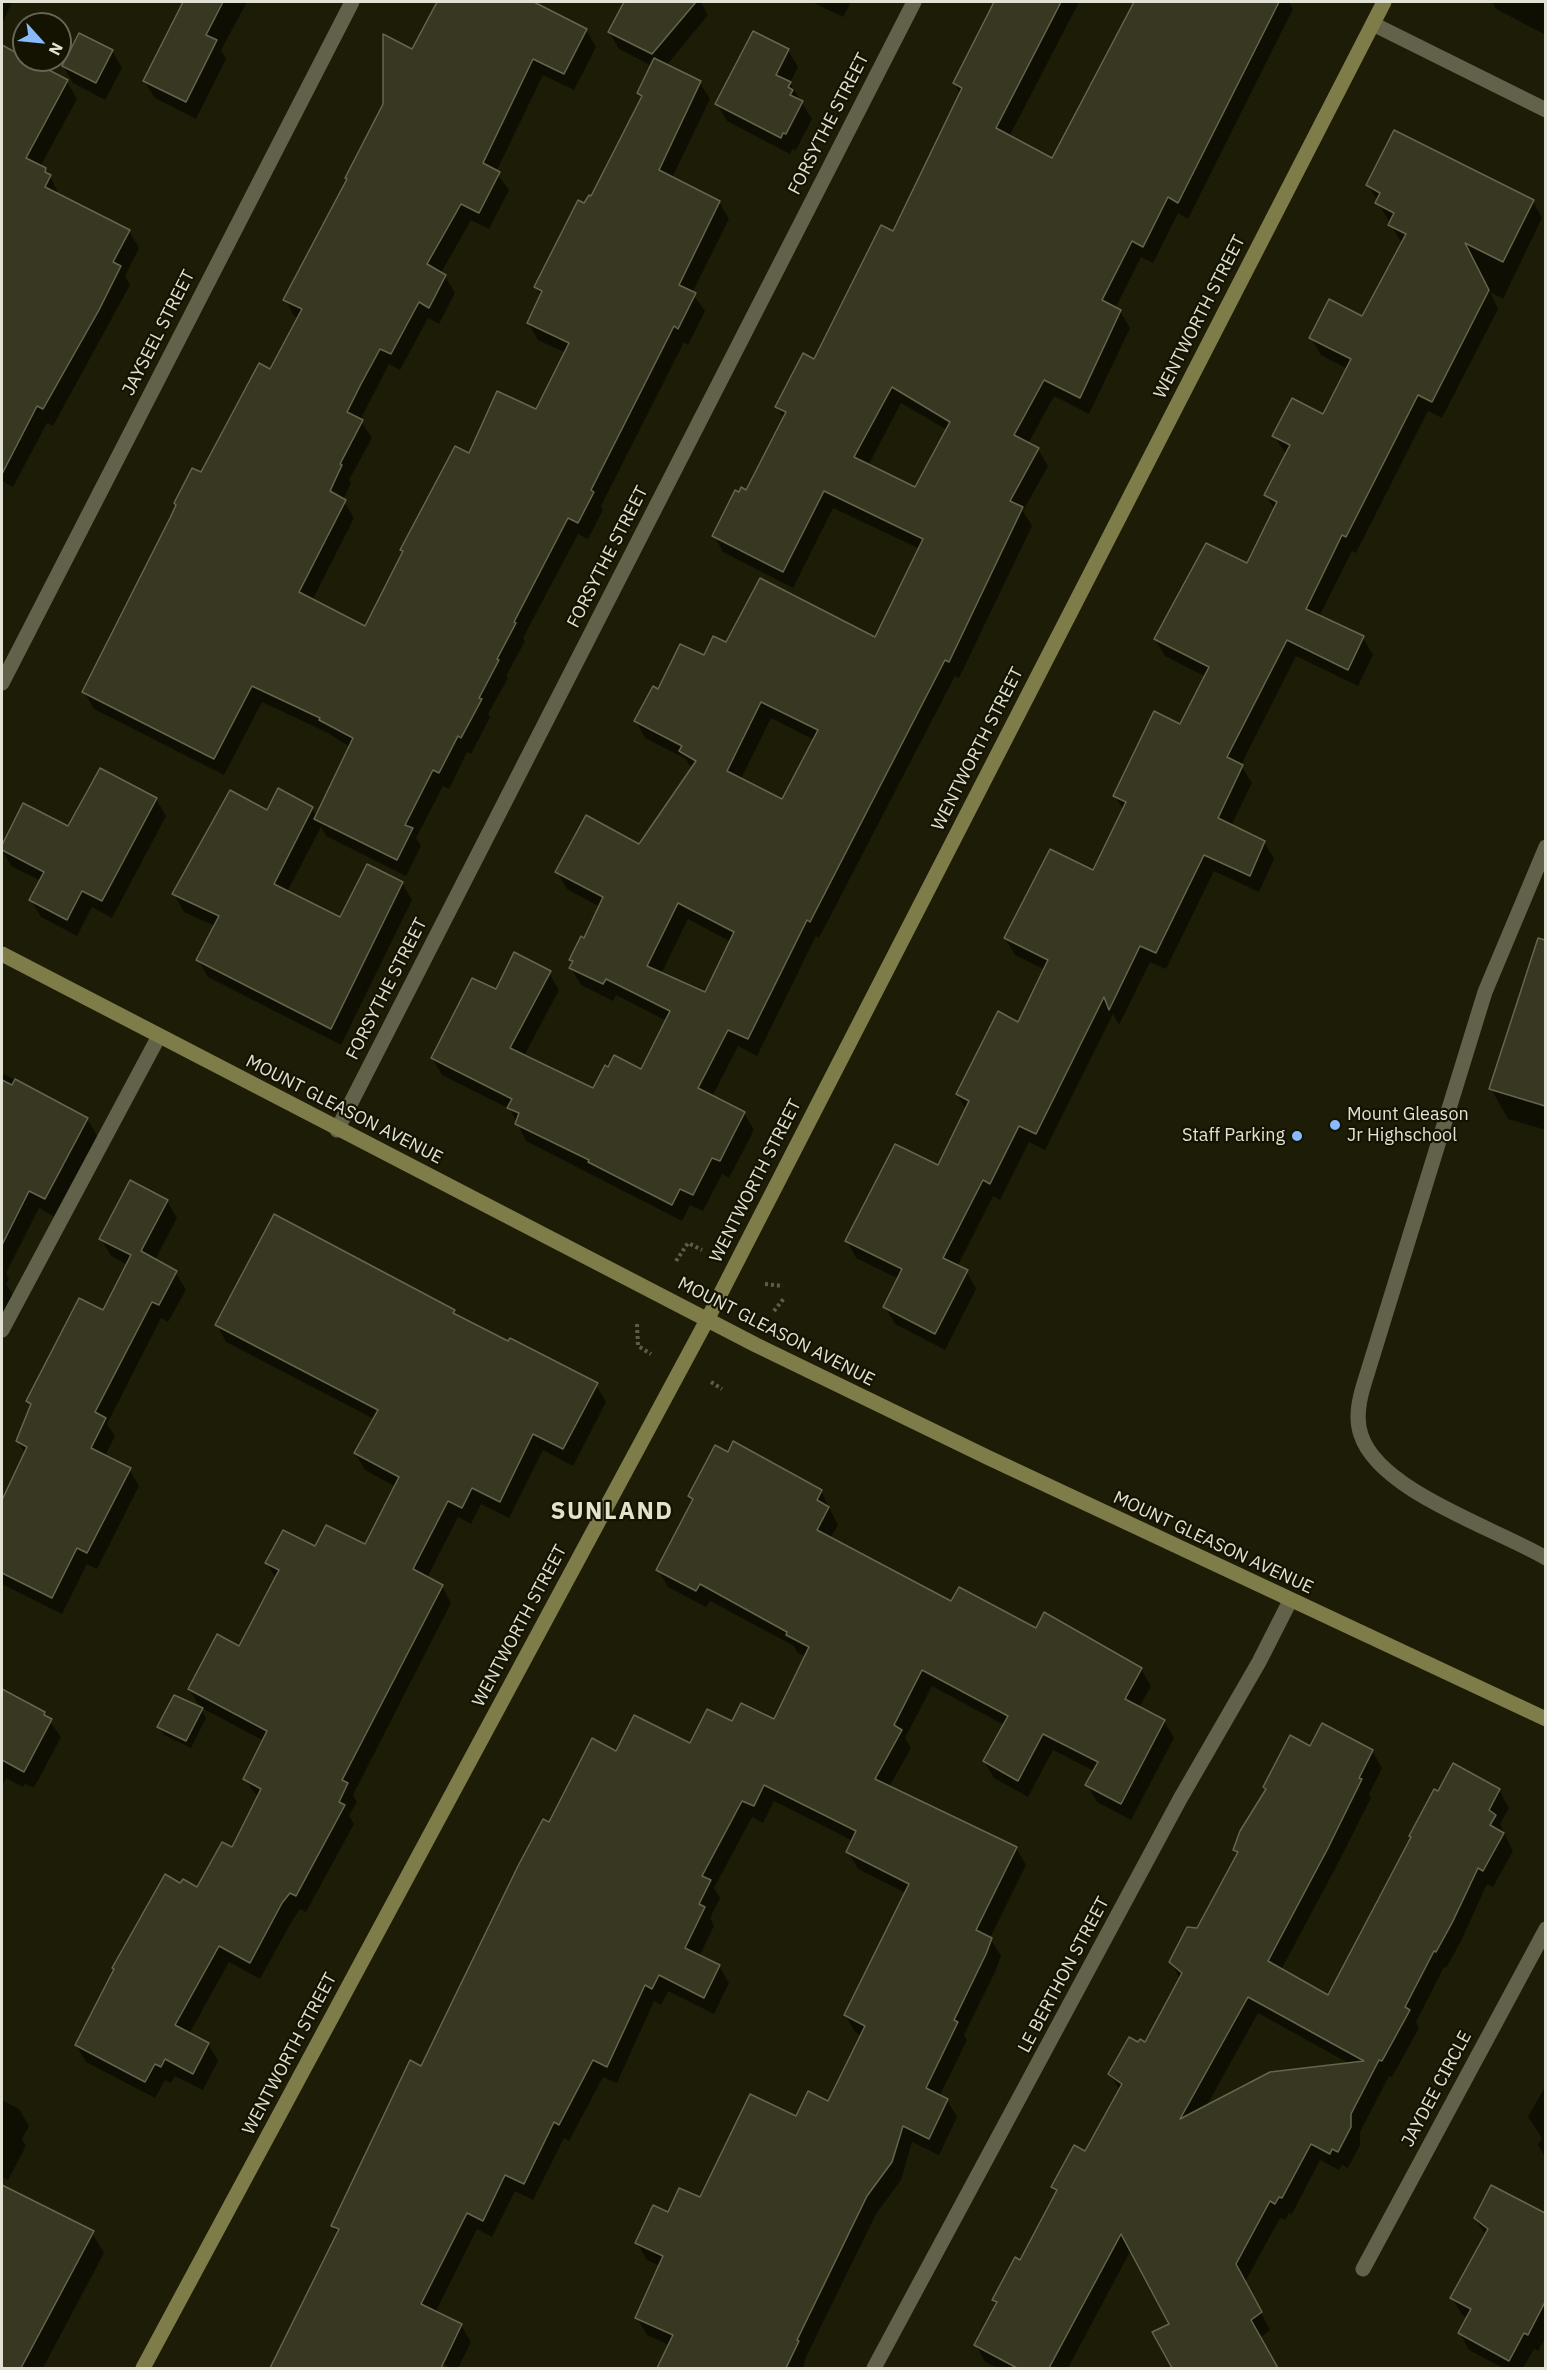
<!DOCTYPE html>
<html>
<head>
<meta charset="utf-8">
<style>
	body { margin:0 }
	#map { position:relative; width:1547px; height:2370px; overflow:hidden; background:#1d1c07; font-family:"IBM Plex Sans",sans-serif }
	canvas { display:block }
	.frame { position:absolute; inset:0; border:3px solid #e1e1d4; pointer-events:none }
	.north { position:absolute; left:12px; top:12px; width:60px; height:60px; box-sizing:border-box; background:#141301; border:2px solid #666555; border-radius:50%; rotate:117deg; font-size:16px; font-weight:700; line-height:24px; text-align:center; color:#e1e1d4 }
	.north::after { content:''; display:block; margin:auto; width:21px; height:27px; background:#89bafc; clip-path:polygon(50% 0,100% 100%,50% 72%,0 100%) }
</style>
</head>
<body>
<div id="map">
<canvas width="1547" height="2370"></canvas>
<div class="frame"></div>
<div class="north">N</div>
</div>
<script>
const ctx = document.querySelector('canvas').getContext('2d');
ctx.lineJoin = 'round';
function paint(path, color) { ctx.fillStyle = color; ctx.fill(path, 'evenodd'); }
function stroke(path, color, width, dash) { ctx.strokeStyle = color; ctx.lineWidth = width; ctx.lineCap = dash ? 'butt' : 'round'; ctx.setLineDash(dash || []); ctx.stroke(path); }
function label(font, color, halo, rows, align = 'center') {
  ctx.font = font + ' "IBM Plex Sans",sans-serif'; ctx.lineWidth = 4.5; ctx.setLineDash([]); ctx.textBaseline = 'middle'; ctx.strokeStyle = halo; ctx.fillStyle = color; for (const [text, x, y, turn = 0] of rows) {
    ctx.save(); ctx.translate(x, y); ctx.rotate((+turn || 0) * Math.PI / 180); ctx.textAlign = isNaN(turn) ? turn : align; if (halo) ctx.strokeText(text, 0, 0); ctx.fillText(text, 0, 0); ctx.restore();
  }
}
paint(new Path2D(`
	M2 2H12L2 24Z
	M185 2H247L221 50 226 59 196 119 155 98 144 81Z
	M437 2H539L537 5 586 30 596 47 574 90 543 75 496 172 509 190 489 229 471 220 441 273 445 276 455 293 439 324 428 318 400 370 389 364 370 401 360 420 372 438 349 480 351 483 343 500 354 518 312 601 365 628 404 552 402 550 470 456 537 410 566 353 538 340 528 323 541 296 536 287 584 205 592 198 642 100 638 93 652 66 619 49 609 32 625 2H701L708 15 666 66 700 83 710 99 672 178 719 202 729 219 692 293 705 311 688 345 684 342 601 506 603 510 588 539 578 534 523 638 525 641 506 676 508 678 488 714 490 717 471 754 467 752 449 789 443 786 416 838 421 846 406 876 326 836 321 827 287 892 341 919 402 883 412 900 341 1045 208 977 198 960 215 926 184 912 174 894 268 812 312 808 317 816 350 747 328 733 262 702 224 775 94 709 84 692 202 474 270 371 299 319 294 316 285 299 348 180Z
	M812 2H851L843 17Z
	M996 2H1079L1009 137 1053 160 1135 2H1289L1293 9 1188 219 1178 213 1153 263 1141 257 1115 309 1120 311 1130 328 1089 414 1054 396 1028 444 1038 449 1048 466 1023 511 1032 526 959 678 955 676 819 938 816 936 757 1056 738 1046 712 1097 744 1113 754 1130 729 1178 722 1174 703 1211 690 1205 682 1221 526 1141 510 1109 442 1075 432 1058 496 991 549 973 559 990 524 1056 593 1090 642 1071 667 1021 616 995 613 1001 581 985 571 968 573 964 571 960 585 940 600 907 567 889 557 872 640 846 692 769 686 759 645 738 636 721 659 691 704 657 726 644 876 639 920 549 833 508 793 588 723 552 714 535 747 492 784 419 777 407 815 361 893 233 961 95 954 83ZM901 403 947 430 915 489 868 466ZM771 718 814 740 782 801 741 779ZM688 919 731 942 706 994 661 974Z
	M1492 2H1546V35L1496 9Z
	M6 49 67 82 77 99 40 167 50 176 59 195 129 231 139 248 125 276 130 285 53 426 47 423 13 487 2 481V58Z
	M788 50 798 67 790 83 812 119 796 150 793 149 790 154 727 121 717 104Z
	M112 51 122 68 105 100 73 83 63 66Z
	M1368 185 1533 201 1542 218 1503 299 1490 292 1498 309 1442 418 1428 411 1356 553 1352 551 1319 617 1363 638 1373 655 1358 686 1296 656 1241 765 1252 783 1231 826 1264 842 1274 859 1259 892 1214 871 1166 969 1150 962 1119 1025 1113 1014 1045 1150 1029 1142 1000 1200 993 1196 957 1267 967 1272 976 1289 945 1350 895 1324 885 1307 899 1279 856 1258 847 1241 938 1167 966 1110 957 1094 1019 1024 1045 970 1015 955 1005 938 1094 872 1124 811 1115 796 1181 726 1206 677 1165 656 1155 639 1248 565 1275 510 1266 495 1287 455 1274 436 1324 416 1348 369 1321 355 1311 338 1363 318 1402 244Z
	M156 799 166 816 112 918 92 907 77 936 41 917 31 900 41 881 11 866 2 850 24 805 69 829Z
	M1532 962 1546 965V1130L1508 1119 1491 1089Z
	M2 1073 87 1119 98 1137 55 1217 39 1208 6 1273 9 1279 6 1284 22 1309 14 1323 2 1317Z
	M167 1201 177 1218 155 1260 176 1273 186 1290 168 1322 161 1318 107 1424 115 1436 105 1456 129 1469 139 1486 97 1569 87 1564 62 1614 2 1584V1503L25 1454 18 1441 31 1407 28 1401 104 1312 128 1265 111 1256 101 1239Z
	M454 1311 457 1317 596 1385 606 1402 573 1466 543 1450 509 1518 481 1504 471 1524 458 1517 427 1578 442 1586 451 1603 353 1795 357 1802 349 1816 354 1824 306 1912 300 1909 292 1921 260 1979 229 1962 189 2034 208 2044 218 2061 203 2090 175 2076 171 2083 165 2080 155 2098 86 2062 76 2045 181 1885 198 1889 232 1849 258 1798 245 1779 264 1741 200 1707 206 1718 191 1748 164 1735 159 1727 201 1709 189 1689 239 1648 276 1579 267 1563 316 1548 366 1546 396 1487 365 1470 355 1453 374 1419 226 1342 217 1325Z
	M821 1491 838 1525 830 1539 952 1603 1037 1630 1141 1669 1151 1686 1139 1708 1164 1721 1174 1738 1131 1820 1097 1802 1087 1784 1094 1771 1053 1750 1028 1797 994 1778 984 1761 1004 1725 932 1686 905 1738 911 1748 889 1787 1016 1848 1026 1865 990 1938 1001 1956 995 1972 964 2035 967 2040 940 2095 947 2100 957 2117 939 2155 912 2142 901 2180 876 2214 806 2357 803 2368H658L669 2345 647 2335 637 2318 660 2266 647 2260 637 2243 668 2214 700 2199 797 2118 829 2103 862 2036 855 2032 845 2015 906 1893 858 1869 848 1852 853 1841 774 1801 763 1823 752 1817 714 1888 720 1898 710 1918 714 1926 699 1957 719 1966 729 1983 714 2014 668 1991 661 2005 654 2001 617 2083 603 2077 569 2141 564 2138 533 2200 515 2191 492 2237 477 2229 435 2313 461 2325 471 2342 458 2368H452L402 2345 391 2368H272L338 2234 333 2226 422 2068 550 1824 616 1753 690 1745 733 1723 774 1721 806 1657 797 1652 794 1646 710 1601 706 1607 668 1587 658 1570 693 1502 690 1496Z
	M2 1690 44 1713 61 1737 34 1788 25 1784 23 1787 6 1778 2 1786Z
	M1323 1725 1372 1751 1382 1768 1369 1794 1371 1798 1336 1867 1281 1970 1329 1997 1454 1765 1499 1790 1509 1808 1500 1824 1513 1851 1493 1887 1487 1884 1461 1941 1446 1968 1444 1967 1416 2022 1419 2028 1392 2077 1389 2076 1360 2132V2145L1348 2168 1342 2165 1339 2170 1320 2160 1292 2214 1289 2213 1285 2220 1280 2218 1245 2282 1270 2330 1260 2338 1277 2368H1174L1154 2333 1171 2324 1131 2250 1068 2368H998L985 2362 976 2345 997 2306 993 2300 1020 2262 1057 2193 1053 2187 1086 2153 1120 2091 1110 2074 1139 2044H1145L1180 1979 1171 1962 1198 1930 1238 1856 1235 1850 1267 1791 1265 1787 1310 1748ZM1258 2013 1350 2064 1206 2107Z
	M1546 2085V2159L1538 2145 1542 2138 1528 2117Z
	M2 2100 19 2109 29 2126 22 2139 26 2146 8 2180 2 2177Z
	M2 2186 92 2233 104 2253 43 2368H2Z
	M1492 2187 1546 2215V2337L1538 2351 1534 2349 1523 2368H1503L1469 2350 1460 2333 1468 2318 1462 2315 1452 2298 1486 2236 1475 2218Z`), '#0007');
const building = new Path2D(`
	M183 2H223L206 35 217 40 186 102 143 81Z
	M437 2H534L587 29 564 74 533 59 483 163 500 172 479 213 461 204 427 264 446 275 429 308 419 302 391 354 380 349 361 384 347 412 363 420 340 464 342 465 330 491 346 500 299 592 365 626 403 551 400 550 455 446 469 453 497 391 536 409 569 343 527 323 542 291 534 287 578 200 584 203 589 195 591 196 642 96 637 93 654 58 701 81 659 170 720 201 679 285 696 293 678 329 674 326 591 490 594 492 578 523 568 518 514 622 516 623 497 659 499 660 479 698 482 699 461 738 458 736 439 773 433 770 405 825 413 828 397 860 314 819 353 738 319 720 320 718 252 686 214 759 82 692 170 518 176 505 174 503 192 468 201 472 259 363 270 369 302 309 283 300 347 179 345 178 383 104V34L412 49Z
	M624 2H696L652 54 608 32Z
	M994 2H1061L996 128 1052 158 1134 2H1279L1178 203 1168 197 1143 247 1132 241 1102 300 1121 310 1080 398 1044 380 1014 435 1039 448 1010 501 1023 507 949 662 945 660 810 922 807 920 748 1039 728 1030 698 1088 745 1112 720 1161 712 1158 693 1195 680 1189 672 1205 588 1162 589 1160 515 1124 519 1113 507 1108 512 1099 431 1058 472 978 496 989 514 952 551 971 510 1048 593 1088 605 1065 608 1067 614 1055 641 1069 670 1011 606 979 603 984 569 968 573 961 569 960 581 936 584 938 603 897 555 872 586 815 639 844 696 761 679 751 682 746 634 721 653 686 658 689 680 644 704 655 713 636 726 642 760 578 875 637 923 539 824 491 783 572 712 536 735 490 739 492 741 487 746 490 786 412 775 407 803 353 814 359 881 225 893 231 962 88 953 83ZM892 387 950 422 915 487 854 457ZM761 702 818 730 782 799 727 771ZM678 903 734 932 705 992 647 966Z
	M753 31 789 49 776 75 791 82 788 87 793 90 790 95 803 101 786 134 783 133 781 138 715 104Z
	M79 33 113 50 96 83 62 66Z
	M2 45 24 57V60H30L68 80 26 158 46 168 45 172 51 175 45 187 130 230 113 262 121 266 99 310 43 409 37 406 2 474Z
	M1394 130 1534 200 1503 262 1465 243 1489 290 1432 402 1418 395 1346 537 1342 535 1306 609 1364 636 1348 670 1287 640 1227 757 1243 765 1218 818 1265 841 1250 876 1204 855 1156 953 1140 946 1109 1010 1104 997 1036 1134 1019 1126 990 1184 983 1180 943 1258 968 1270 935 1334 883 1307 902 1269 845 1241 895 1144 938 1165 969 1101 956 1094 998 1011 1018 1022 1048 960 1004 938 1050 849 1093 870 1126 802 1113 796 1154 711 1180 724 1209 667 1154 639 1206 543 1247 563 1277 502 1264 495 1290 445 1272 436 1292 398 1323 414 1351 359 1309 338 1329 299 1362 316 1406 234 1388 225 1394 213 1375 203 1380 193 1366 185Z
	M100 768 157 798 102 901 82 891 67 920 29 900 44 872 2 850V845L23 803 68 826Z
	M278 788 313 807 274 884 340 917 367 864 403 882 331 1029 196 960 219 916 172 894 230 790 267 810Z
	M1538 938 1545 940V1106L1489 1089Z
	M15 1079 88 1118 45 1199 29 1191 2 1245V1080L12 1085Z
	M130 1180 168 1200 141 1251 177 1271 159 1305 152 1302 95 1412 106 1418 91 1448 131 1468 87 1553 77 1548 52 1598 2 1573V1500L27 1447 16 1441 31 1404 26 1401 79 1298 103 1310 131 1255 99 1239Z
	M274 1214 455 1310 453 1313 508 1341 510 1338 598 1383 563 1449 533 1434 500 1502 472 1488 462 1508 448 1501 413 1569 443 1585 342 1780 348 1783 339 1802 345 1805 296 1896 290 1893 282 1903 250 1963 219 1946 175 2025 209 2043 193 2074 165 2059 161 2067 155 2064 145 2082 75 2045 114 1969 112 1968 165 1874 180 1883 183 1879 197 1887 222 1842 232 1847 261 1789 243 1779 267 1731 188 1689 217 1634 239 1646 279 1570 265 1563 283 1530 315 1546 326 1525 365 1544 399 1477 354 1453 378 1410 215 1325Z
	M733 1441 822 1490 817 1500 829 1507 817 1530 951 1601 959 1587 1036 1628 1044 1612 1142 1668 1125 1699 1165 1720 1121 1804 1085 1785 1098 1762 1043 1734 1018 1781 983 1761 1008 1716 922 1670 894 1725 902 1730 875 1779 1017 1847 976 1930 992 1938 986 1954 954 2020 958 2022 926 2088 948 2099 929 2139 903 2126 892 2162 867 2196 797 2340 799 2341 786 2368H657L673 2335 635 2318 663 2256 635 2243 653 2205 668 2212 679 2188 700 2197 750 2094 796 2116 808 2091 828 2101 865 2026 844 2015 909 1884 846 1852 856 1831 764 1785 754 1806 742 1801 702 1876 711 1880 699 1904 705 1907 685 1948 720 1965 704 1998 659 1975 652 1989 645 1985 607 2067 593 2060 559 2125 554 2122 524 2184 505 2175 483 2221 467 2213 421 2304 462 2324 441 2368H270L339 2229 331 2226 410 2060 421 2066 518 1866 543 1819 549 1822 592 1738 616 1751 634 1715 690 1743 707 1709 732 1721 741 1703 774 1719 809 1647 786 1635 787 1632 700 1584 696 1591 656 1570 693 1499 688 1496 715 1445 728 1452Z
	M2 1689 45 1712 44 1715 52 1719 24 1772 2 1760Z
	M174 1695 203 1708 186 1741 157 1727Z
	M1322 1723 1373 1750 1359 1778 1362 1779 1327 1850 1268 1961 1328 1995 1411 1837 1409 1836 1434 1789 1438 1791 1453 1763 1500 1789 1489 1810 1496 1815 1490 1825 1504 1833 1483 1871 1478 1868 1452 1923 1436 1952 1434 1951 1405 2007 1410 2010 1382 2061 1379 2060 1351 2114V2127L1338 2152 1332 2149 1330 2154 1311 2144 1282 2198 1279 2197 1275 2204 1270 2201 1236 2264 1262 2312 1251 2320 1278 2368H1172L1152 2332 1169 2324 1121 2234 1049 2368H1017L974 2345 997 2302 992 2300 1015 2257 1020 2260 1057 2190 1051 2187 1074 2145 1085 2151 1122 2084 1108 2074 1129 2037 1138 2042 1140 2039 1145 2042 1182 1973 1169 1962 1187 1927 1197 1928 1238 1852 1233 1850 1240 1831 1266 1789 1263 1787 1290 1735 1310 1746ZM1248 1997 1364 2061 1270 2072 1180 2119Z
	M2 2185 94 2231 21 2368H2Z
	M1491 2185 1545 2213V2302L1528 2335 1524 2333 1509 2361 1458 2333 1471 2309 1450 2298 1488 2229 1474 2218Z`);
paint(building, '#383721');
stroke(building, '#66654d', 1.5);
stroke(new Path2D(`
	M676 1261 688 1243 702 1250
	M765 1284 783 1286
	M774 1311 785 1297
	M637 1324 638 1346 651 1354
	M711 1382 722 1389`), '#5d5d4a', 4, [3, 3]);
stroke(new Path2D(`
	M1546 847 1485 992 1364 1384C1359 1400 1355 1418 1361 1435 1379 1491 1495 1528 1546 1558`), '#62624a', 15);
stroke(new Path2D(`
	M1373 24 1546 110
	M2 683 352 2
	M337 1130 914 2
	M2 1330 159 1036
	M1363 2269 1546 1929
	M874 2368 1180 1799 1259 1662 1290 1601`), '#62624a', 15);
stroke(new Path2D(`
	M2 954 756 1345 989 1458 1546 1719
	M143 2368 707 1320 1384 2`), '#7e7c49', 15);
for (const [x, y, r, color] of [
	[1335,1125,6,"#89bafc"],
	[1297,1136,6,"#89bafc"]
]) { const dot = new Path2D(); dot.arc(x, y, r, 0, 2 * Math.PI); ctx.fillStyle = color; ctx.fill(dot); stroke(dot, '#141301', 2); }
label('18px', '#e1e1d4', '#141301', [
	["FORSYTHE STREET",829,124,-63],
	["WENTWORTH STREET",1200,317,-63],
	["JAYSEEL STREET",159,333,-63],
	["FORSYTHE STREET",608,557,-63],
	["WENTWORTH STREET",978,749,-63],
	["FORSYTHE STREET",387,989,-63],
	["MOUNT GLEASON AVENUE",344,1110,27],
	["WENTWORTH STREET",756,1181,-63],
	["MOUNT GLEASON AVENUE",776,1332,27],
	["MOUNT GLEASON AVENUE",1213,1543,25],
	["WENTWORTH STREET",520,1626,-62],
	["LE BERTHON STREET",1064,1975,-62],
	["WENTWORTH STREET",290,2054,-62],
	["JAYDEE CIRCLE",1437,2089,-62]
]);
label('18px', '#e1e1d4', '#141301', [
	["Mount Gleason",1347,1115],
	["Jr Highschool",1347,1136],
	["Staff Parking",1285,1136,"right"]
], 'left');
ctx.letterSpacing = '1.5px';
label('bold 24px', '#e4e3c9', '#141301', [
	["SUNLAND",612,1512]
]);
ctx.letterSpacing = '0px';
</script>
</body>
</html>
